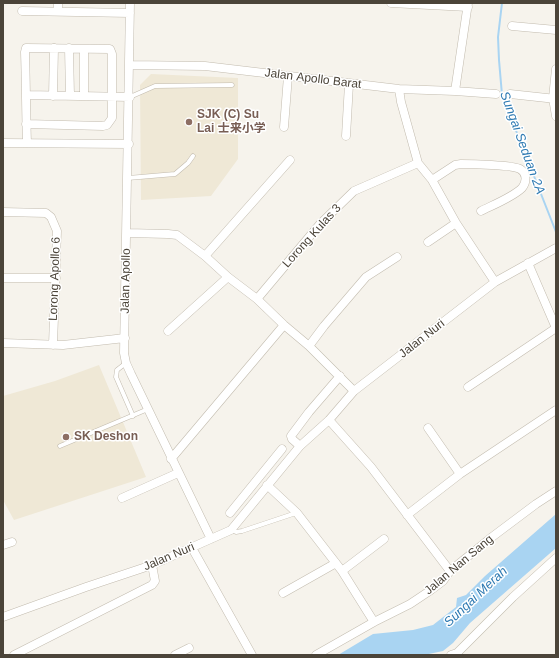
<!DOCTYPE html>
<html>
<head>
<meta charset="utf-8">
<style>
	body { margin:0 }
	#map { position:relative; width:559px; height:658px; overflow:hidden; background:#f6f3ec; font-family:Arial,sans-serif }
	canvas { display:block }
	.frame { position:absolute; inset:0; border:4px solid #4b4439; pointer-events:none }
</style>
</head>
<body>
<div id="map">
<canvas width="559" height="658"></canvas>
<div class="frame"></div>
</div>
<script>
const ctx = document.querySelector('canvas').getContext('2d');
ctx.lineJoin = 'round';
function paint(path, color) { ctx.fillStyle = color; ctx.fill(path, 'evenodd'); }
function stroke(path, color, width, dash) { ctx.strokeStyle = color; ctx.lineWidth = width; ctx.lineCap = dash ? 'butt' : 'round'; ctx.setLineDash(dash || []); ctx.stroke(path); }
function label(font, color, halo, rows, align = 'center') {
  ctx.font = font + ' Arial,"Noto Sans SC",sans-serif'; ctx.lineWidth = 3; ctx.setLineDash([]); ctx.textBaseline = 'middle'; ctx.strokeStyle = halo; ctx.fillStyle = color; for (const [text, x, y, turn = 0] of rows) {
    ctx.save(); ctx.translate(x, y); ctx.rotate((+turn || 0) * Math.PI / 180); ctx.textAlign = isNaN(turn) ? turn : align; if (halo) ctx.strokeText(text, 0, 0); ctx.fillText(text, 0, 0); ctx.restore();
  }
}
paint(new Path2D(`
	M151 74 238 78V159L211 196 141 200 140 85Z
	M99 365 146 477 14 520 3 500V396L55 381Z`), '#efe8d6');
paint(new Path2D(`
	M556 514V548L470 623 453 643 443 651 424 655H338L373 634 413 630 433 625 456 607 457 598 466 595 485 576Z`), '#a9d4f2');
stroke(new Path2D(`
	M502 3 498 37 499 60 502 95 556 232`), '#a9d4f2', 2);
const service = new Path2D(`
	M130 97 155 86 232 85
	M128 178 175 174 188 163 193 156
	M126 363 117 370 116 377 133 416
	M60 446 148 409
	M231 530 236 532 242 531 296 513`);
const minor = new Path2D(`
	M130 3 124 353 126 363 131 374 211 539
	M391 3 468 7
	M22 11 130 13
	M58 11V3
	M512 26 556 30
	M69 48 70 96
	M130 65 205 66 399 89 455 91 496 94
	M556 69 553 98 556 116
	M399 89 401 102 418 163 432 180 456 223 495 282
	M455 91 468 3
	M510 94 556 99
	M27 95 130 97
	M53 96 54 48
	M84 96V49
	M26 124 103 126 107 125 112 118V54L110 49 26 48 25 52C26 82 26 113 27 143
	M284 127 288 76
	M346 136 349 84
	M3 143 129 144
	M432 180 455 165 461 164C471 164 513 165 520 169 527 173 527 182 522 188 513 197 493 205 481 211
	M3 212 46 213 51 217 57 231 53 345
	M127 233 168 234 177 235 205 256 228 277 257 299 284 325 309 346 354 391
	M428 242 456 223
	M205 256 290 160
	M528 263 556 328
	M3 278H56
	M257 299 320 224 354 191 418 163
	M168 331 228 277
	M3 343 63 345 125 338
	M309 346 324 326 366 277 397 257
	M468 387 556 328
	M329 420 371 467 450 571
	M428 428 460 474
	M300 446 292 439 291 436 309 412 340 376
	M171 459 284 325
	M267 485 297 513 342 571 374 622
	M122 498 178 473
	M230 513 282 449
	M407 515 460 474 556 410
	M3 545 12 542
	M192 548 252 655
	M342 571 384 539
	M283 593 336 563
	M3 617 86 587 152 565 231 530 300 446 329 420 354 391 495 282 556 248
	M14 655 152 585 155 581 152 565
	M175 655 189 648
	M316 655 374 622 410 604 431 590 443 581 450 571 492 537 536 504 556 491
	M451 655 457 653 513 597 556 558`);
stroke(service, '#c2bbae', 5);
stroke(minor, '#c2bbae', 9);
stroke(service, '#fff', 4);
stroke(minor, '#fff', 8);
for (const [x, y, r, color] of [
	[189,122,4,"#8d6e63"],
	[66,437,4,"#8d6e63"]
]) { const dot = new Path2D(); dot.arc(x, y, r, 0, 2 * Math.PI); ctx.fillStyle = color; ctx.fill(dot); stroke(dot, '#fff', 1.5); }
label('12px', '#4b4439', '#fff', [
	["Jalan Apollo Barat",313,79,7],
	["Lorong Kulas 3",312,236,-48],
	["Lorong Apollo 6",55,279,-88],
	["Jalan Apollo",126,281,-89],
	["Jalan Nuri",422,339,-38],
	["Jalan Nuri",169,557,-23],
	["Jalan Nan Sang",459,565,-40]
]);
label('bold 12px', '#785e54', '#fff', [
	["SJK (C) Su",197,115],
	["Lai 士来小学",197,129],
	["SK Deshon",74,437]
], 'left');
label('italic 13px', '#2e7ab2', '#fff', [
	["Sungai Seduan 2A",522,143,70],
	["Sungai Merah",476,597,-43]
]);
</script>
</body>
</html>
